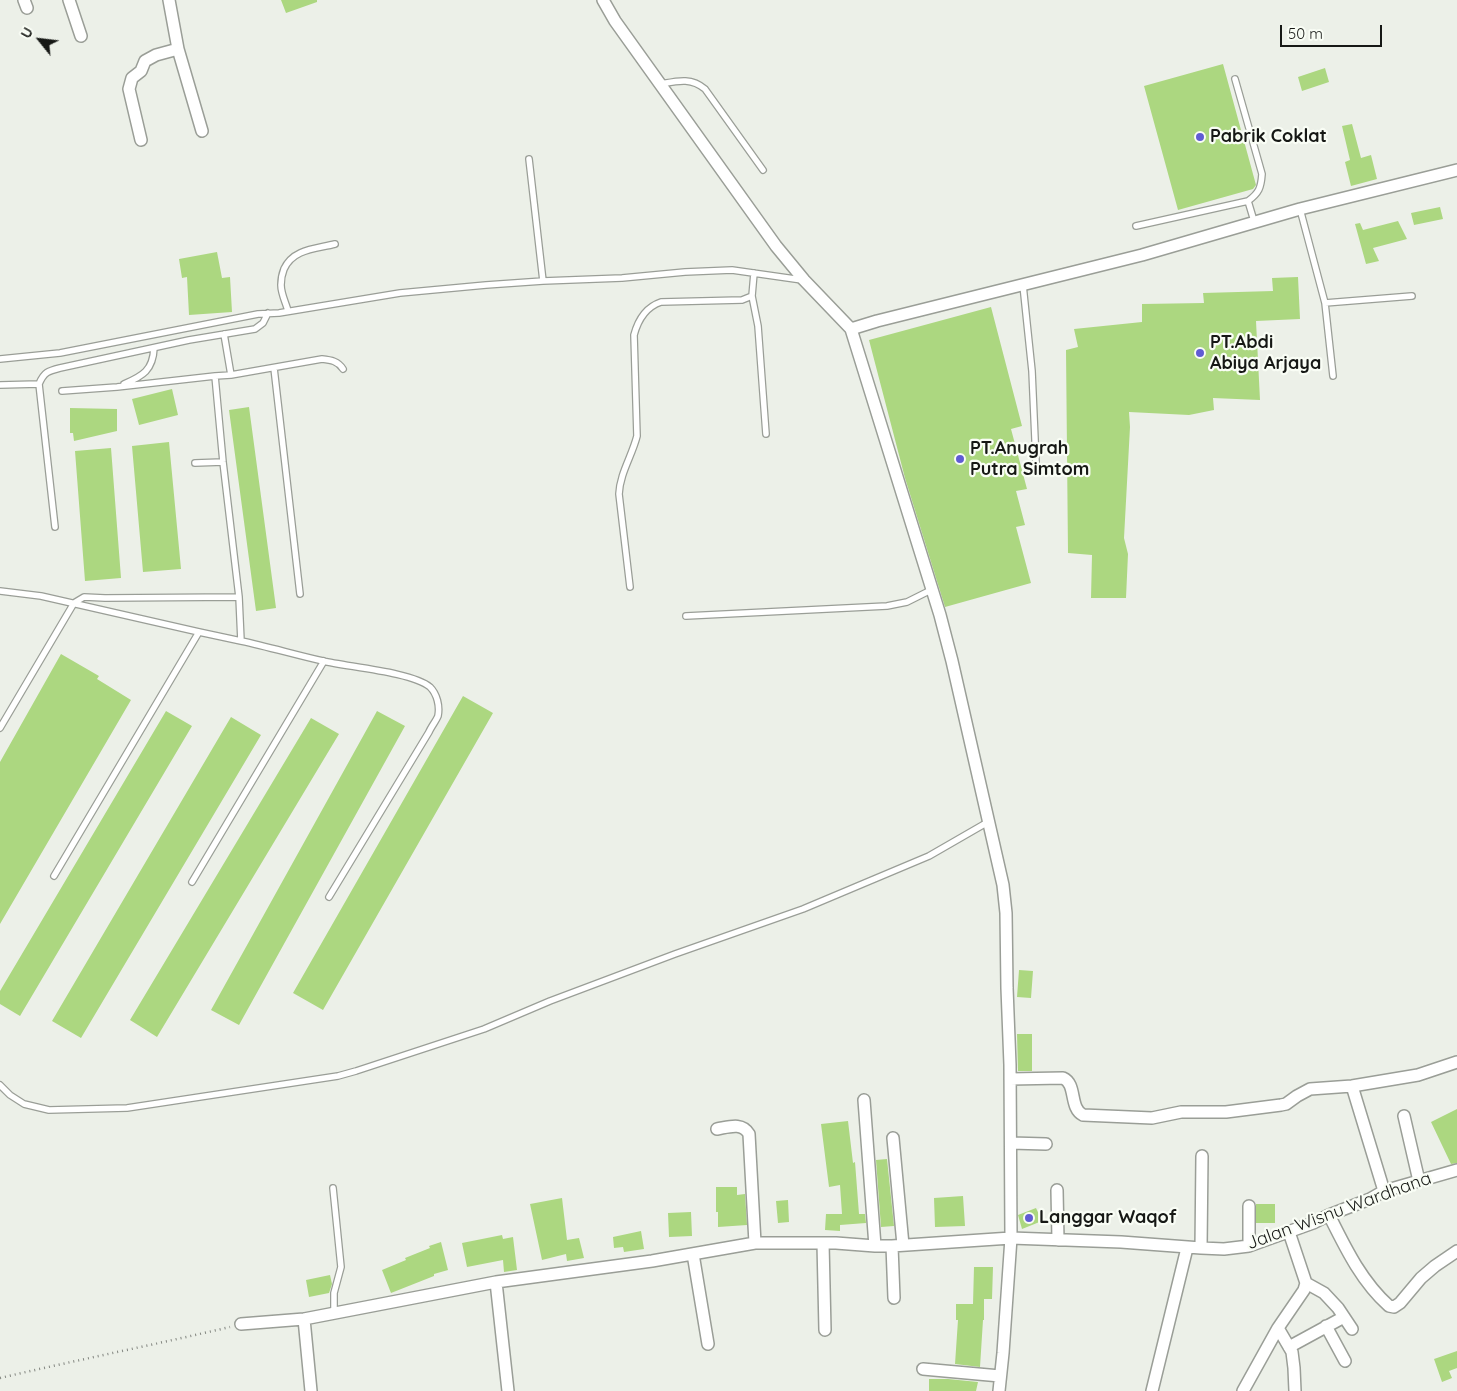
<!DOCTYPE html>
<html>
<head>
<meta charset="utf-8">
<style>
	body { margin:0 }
	#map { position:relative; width:1457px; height:1391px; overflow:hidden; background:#ecf0e8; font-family:Quicksand,sans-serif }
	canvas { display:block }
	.north { position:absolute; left:15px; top:15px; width:50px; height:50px; -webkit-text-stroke:4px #f9fdf5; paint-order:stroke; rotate:299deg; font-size:14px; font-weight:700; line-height:20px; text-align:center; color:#161815 }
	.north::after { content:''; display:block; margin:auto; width:18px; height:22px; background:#161815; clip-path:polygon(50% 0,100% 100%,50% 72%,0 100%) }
	.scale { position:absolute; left:1280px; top:25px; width:102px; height:22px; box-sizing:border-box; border:2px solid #161815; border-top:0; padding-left:6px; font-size:15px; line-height:18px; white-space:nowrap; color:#161815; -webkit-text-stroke:4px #f9fdf5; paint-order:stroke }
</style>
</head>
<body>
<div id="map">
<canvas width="1457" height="1391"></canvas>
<div class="north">U</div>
<div class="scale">50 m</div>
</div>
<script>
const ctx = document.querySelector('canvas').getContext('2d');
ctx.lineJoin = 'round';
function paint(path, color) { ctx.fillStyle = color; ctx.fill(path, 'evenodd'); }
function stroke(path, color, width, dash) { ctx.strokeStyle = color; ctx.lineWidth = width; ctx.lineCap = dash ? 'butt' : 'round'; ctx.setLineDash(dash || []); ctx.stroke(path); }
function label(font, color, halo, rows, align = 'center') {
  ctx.font = font + ' Quicksand,sans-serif'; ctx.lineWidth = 4.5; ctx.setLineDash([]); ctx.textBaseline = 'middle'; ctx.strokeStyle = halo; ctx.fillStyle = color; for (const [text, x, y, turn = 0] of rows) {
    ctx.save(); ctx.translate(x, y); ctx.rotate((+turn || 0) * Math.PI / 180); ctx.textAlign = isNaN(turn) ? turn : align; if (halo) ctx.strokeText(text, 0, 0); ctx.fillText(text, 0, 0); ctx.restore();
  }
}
paint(new Path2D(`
	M281 0H317V2L286 13Z
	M1223 64 1256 185 1253 189 1178 210 1144 86Z
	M1325 68 1329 82 1302 91 1298 77Z
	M1352 124 1361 158 1371 155 1377 179 1351 186 1345 162 1350 160 1342 126Z
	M1440 207 1443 219 1414 225 1411 213Z
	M1398 221 1407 239 1373 248 1379 261 1366 264 1355 224 1360 223 1363 230Z
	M217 252 222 278 230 277 232 312 189 315 187 277 182 278 179 259Z
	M1298 277 1300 319 1256 321 1260 400 1213 398 1214 410 1189 415 1129 412 1130 427 1124 538 1128 554 1126 598H1091L1092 555 1068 553 1066 350 1078 347 1074 329 1142 322V304L1204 303 1203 293 1273 291 1272 278Z
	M991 307 1022 426 1011 429 1027 489 1016 491 1025 525 1016 527 1031 583 945 607 905 478 869 340Z
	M172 389 178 415 139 425 132 399Z
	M249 407 276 608 256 611 229 410Z
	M70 408 117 409V431L74 441 73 433H70Z
	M169 442 181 569 143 572 132 446Z
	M111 448 121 578 85 581 75 451Z
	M61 654 99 676 97 679 131 700 0 924V762Z
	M463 696 493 713 323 1010 293 993Z
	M166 711 192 726 20 1016 0 1004V991Z
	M377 711 405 726 239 1025 211 1010Z
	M231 717 261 735 81 1038 52 1021Z
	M311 718 339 734 157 1037 130 1020Z
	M1019 970 1033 971 1031 998 1017 997Z
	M1017 1034H1032V1071H1018Z
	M1457 1109V1163L1451 1164 1431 1122Z
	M848 1121 853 1163 855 1162 859 1214H865L866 1223 840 1225V1231L825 1230 826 1214H842L840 1185 829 1187 821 1124Z
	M887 1159 894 1226 881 1227 876 1160Z
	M716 1187H737V1195L745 1194 747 1225 718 1227V1212H716Z
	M963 1196 965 1226 935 1227 934 1198Z
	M562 1198 567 1240 579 1238 584 1258 567 1261 566 1254 542 1260 530 1204Z
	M788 1200 789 1222 778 1223 776 1201Z
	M1256 1204H1275V1223H1256Z
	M1036 1208 1042 1221 1022 1229 1018 1215Z
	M691 1212 692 1236 669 1237 668 1213Z
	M641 1231 644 1249 624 1252 623 1247 614 1248 613 1237Z
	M502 1235 503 1239 513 1237 517 1270 504 1272 503 1260 467 1267 462 1243Z
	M441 1242 448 1270 434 1274V1276L391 1293 382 1270 406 1260 405 1258 430 1248 429 1246Z
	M974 1267H993L992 1299H984V1320H983L980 1367 955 1364 958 1320H956V1304H973Z
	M330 1275 332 1284 329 1293 309 1297 306 1280Z
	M1457 1351V1368L1449 1371 1452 1378 1442 1382 1434 1359Z
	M929 1379H948L978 1382 976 1391H929Z`), '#acd780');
const lane = new Path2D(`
	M1235 79 1262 174C1261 188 1259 193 1248 201
	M661 84C677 81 691 77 705 89L763 170
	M529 159 543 281
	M1300 209 1325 303 1333 376
	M1136 226 1248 201 1254 221
	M1023 285 1032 371 1036 462
	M752 296 758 326 766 434
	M1325 303 1412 296
	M288 311C286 303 281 294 281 285 281 279 282 274 284 269 293 249 315 249 335 244
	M224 334 231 375 322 359C331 360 338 361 343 369
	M0 359 60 353 258 314 279 313 400 293 486 285 543 281 622 278 685 272 732 270 802 280
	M274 368 300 594
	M231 375 215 376 223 462 239 597 241 641C269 647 296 655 323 661 348 667 412 672 430 687 437 694 440 706 438 716 436 721 431 727 429 732L329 897
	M124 384C143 376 153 370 154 348
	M0 385 39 384
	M62 391 117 387 215 376
	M195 463 223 462
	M55 527 39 384C44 372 48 371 60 368L189 340 255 329 263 323 268 313
	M630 587 619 494C620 473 632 456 637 436L634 335C638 320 646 307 661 302L742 300 752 296 754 273
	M0 591 41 596 199 632 241 641
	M686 616 887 606 907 602 931 590
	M0 728 74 603 84 597 105 598 239 597
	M54 876 199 632
	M192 882 324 661
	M0 1085 10 1095 24 1104 49 1110 127 1108 338 1076 356 1071 484 1029 550 1001 675 954 803 909 929 856 988 822
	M333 1188 341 1267 334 1293V1313`);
const street = new Path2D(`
	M24 0 27 8
	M69 0 81 36
	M169 0 178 49 202 131
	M603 0 615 21 776 246 804 280 851 329
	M141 140 129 89 132 78 141 71 145 61 156 55 178 49
	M1010 1079 1063 1078C1077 1084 1069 1108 1083 1115L1152 1118 1181 1112H1226L1281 1105 1286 1104 1297 1096 1310 1089 1352 1086 1418 1075 1457 1062
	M1352 1086 1384 1191
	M864 1100 875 1246
	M1404 1116 1419 1181
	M717 1129C729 1127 742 1122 749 1134L755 1243
	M893 1138 903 1245
	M1011 1143 1046 1144
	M1057 1190 1058 1240
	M1249 1206V1246
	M1329 1215C1345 1247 1361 1281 1389 1306L1394 1307 1400 1303 1421 1278 1435 1266 1457 1251
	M823 1243 825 1330
	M892 1246 894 1298
	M1201 1248 1202 1156
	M693 1254 708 1344
	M496 1282 508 1391
	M1306 1283 1324 1293 1338 1308 1352 1329
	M304 1319 311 1391
	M241 1324 304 1319 496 1282 652 1261 755 1243H836L875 1246H892L1011 1238 1121 1242 1201 1248 1224 1249 1249 1246 1313 1223 1329 1215 1370 1199 1384 1191 1457 1170
	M1326 1326 1345 1361
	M1278 1328 1292 1352 1294 1368 1295 1391
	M1289 1347 1344 1317
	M923 1369 1000 1376
	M999 1391 1003 1353 1011 1238 1010 1065 1007 988 1006 913 1003 885 952 661 940 615 851 329 877 321 1142 255 1300 209 1457 170
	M1152 1391 1187 1248
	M1243 1391 1278 1328 1304 1290 1306 1283 1289 1232`);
stroke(lane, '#9a9e97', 8);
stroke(street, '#9a9e97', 14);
stroke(new Path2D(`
	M0 1378C77 1360 153 1345 230 1327`), '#838680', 2.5, [1, 4]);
stroke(lane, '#fff', 5.5);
stroke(street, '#fff', 11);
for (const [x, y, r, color] of [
	[1200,137,5,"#605cd4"],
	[1200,353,5,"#605cd4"],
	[960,459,5,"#605cd4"],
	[1029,1218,5,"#605cd4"]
]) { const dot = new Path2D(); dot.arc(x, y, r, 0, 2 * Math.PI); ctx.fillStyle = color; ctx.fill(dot); stroke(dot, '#f9fdf5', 2); }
label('bold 18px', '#161815', '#f9fdf5', [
	["Pabrik Coklat",1210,137],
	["PT.Abdi",1210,343],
	["Abiya Arjaya",1210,364],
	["PT.Anugrah",970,449],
	["Putra Simtom",970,470],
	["Langgar Waqof",1039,1218]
], 'left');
label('18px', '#161815', '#f9fdf5', [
	["Jalan Wisnu Wardhana",1339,1211,-20]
]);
</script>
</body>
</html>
